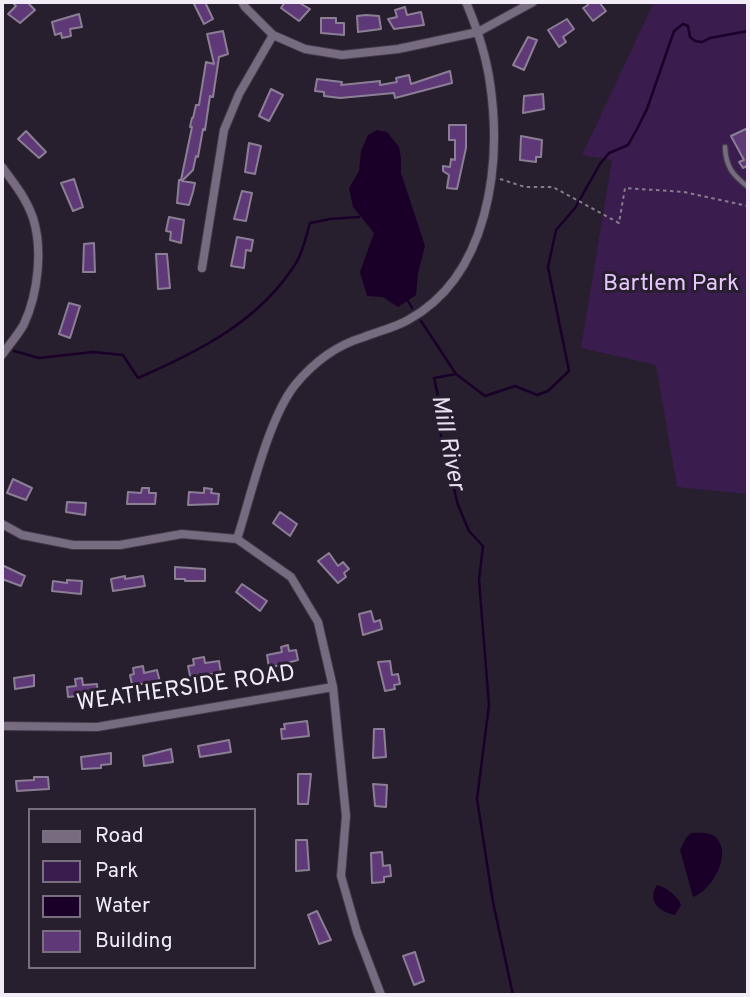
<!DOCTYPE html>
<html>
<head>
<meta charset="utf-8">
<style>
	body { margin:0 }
	#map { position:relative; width:750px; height:997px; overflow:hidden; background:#271e2e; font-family:Overpass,sans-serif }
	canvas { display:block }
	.frame { position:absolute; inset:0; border:4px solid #f2ecf7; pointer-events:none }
	.legend { position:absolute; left:28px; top:808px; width:228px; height:161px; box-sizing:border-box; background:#271e2e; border:2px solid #78707e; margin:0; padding:9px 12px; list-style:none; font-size:21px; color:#f2ecf7 }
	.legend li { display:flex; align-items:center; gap:14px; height:35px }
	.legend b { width:35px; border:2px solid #78707e }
</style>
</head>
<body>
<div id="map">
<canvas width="750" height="997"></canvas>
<div class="frame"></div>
<ul class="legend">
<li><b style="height:9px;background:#766b7f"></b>Road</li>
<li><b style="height:19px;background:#3b1c4f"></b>Park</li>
<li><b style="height:19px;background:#1a0029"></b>Water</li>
<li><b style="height:19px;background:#5f3977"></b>Building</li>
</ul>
</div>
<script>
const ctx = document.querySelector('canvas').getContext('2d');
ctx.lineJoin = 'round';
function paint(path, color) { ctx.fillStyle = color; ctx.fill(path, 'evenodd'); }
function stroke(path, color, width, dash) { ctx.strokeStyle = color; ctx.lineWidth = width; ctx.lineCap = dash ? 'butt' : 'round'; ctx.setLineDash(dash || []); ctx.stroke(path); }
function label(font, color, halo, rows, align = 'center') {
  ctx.font = font + ' Overpass,sans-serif'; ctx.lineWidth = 6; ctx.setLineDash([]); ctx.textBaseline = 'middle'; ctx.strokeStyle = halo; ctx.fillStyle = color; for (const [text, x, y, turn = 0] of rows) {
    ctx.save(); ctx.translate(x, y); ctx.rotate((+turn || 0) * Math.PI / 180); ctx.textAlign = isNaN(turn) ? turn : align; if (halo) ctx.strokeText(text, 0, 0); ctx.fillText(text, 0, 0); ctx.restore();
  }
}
paint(new Path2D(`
	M654 2H748V494L677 487 656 365 581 348 612 160 582 155Z`), '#3b1c4f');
paint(new Path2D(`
	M377 130 387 132 399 147 401 158V173L425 246 418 273 416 295 398 307 383 297 367 296 360 272 374 233 353 207 349 188 359 171 361 151 368 135Z
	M691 833C700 833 712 831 718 840 731 857 711 891 693 897L680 850 686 838Z
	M657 885C666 887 679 897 681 905L675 915C660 912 646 901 657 885Z`), '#1a0029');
stroke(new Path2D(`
	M408 301 412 308
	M421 321 456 374
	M14 351 39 358 93 352 123 355 138 378C198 352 260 321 296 263 303 252 306 236 310 223L330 219 359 217
	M513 995 493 902 477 799 489 705 479 580 483 546 469 531 458 505 440 432 442 414 434 378 456 374 485 396 515 386 537 395 548 391 569 371 548 267 556 230 575 208 600 164 609 153 628 145 637 129 647 109 674 31 683 24 688 26 690 37 695 41 702 42 710 38 748 31`), '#1a0029', 2.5);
const building = new Path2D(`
	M12 2H27L35 10 20 23 8 14 16 6Z
	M193 2H205L213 19 204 24Z
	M285 2H298L310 9 299 21 281 8Z
	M586 2H599L606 11 593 21 583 8 588 5Z
	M405 7 407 15 421 12 424 25 394 29 388 19 397 17 395 10Z
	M79 14 82 27 70 29 71 36 62 38 61 33 55 35 52 22Z
	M366 15 379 16 381 29 358 32 357 16Z
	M321 18H336V23H344V35L321 33Z
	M567 19 574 29 563 37 566 42 559 47 548 30Z
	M223 31 228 54 219 57 213 97 210 96 205 130 203 129 198 157 196 156 193 170 182 181 195 183 193 192 189 205 177 203 179 180H181L192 127H190L192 118H193L196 105H199L206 62 214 64 207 34Z
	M528 37 537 40 524 70 513 65Z
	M450 71 452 83 395 98 394 93 340 98 324 96V92L315 91 317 79 342 82 341 85 380 81V85L397 82 396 78 409 75 411 84Z
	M271 89 283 95 269 121 259 116Z
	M543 94 544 109 523 113 524 96Z
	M449 125H466V148L457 189 447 188 449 175 443 171V166L450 167 451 159 455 160V140H449Z
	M748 128V169L747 166 743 168 739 162 744 160 731 136Z
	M26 131 46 152 39 158 18 139Z
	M521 136 542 140 541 157H536V162L520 160Z
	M249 143 261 146 255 174 245 172Z
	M74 179 83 207 73 211 61 183Z
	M242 191 252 193 246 221 234 219Z
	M169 217 184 220 181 243 170 240 171 232 166 231Z
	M237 237 253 240 251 251 246 250 244 268 231 266Z
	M94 243 95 272H83L84 244Z
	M156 254H167L170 288 158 289Z
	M69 303 80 306 70 338 59 334Z
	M13 479 32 488 26 500 7 493Z
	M142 488H149V493H156L155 504H127L128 492 141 493Z
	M204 488 212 489 211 493 219 494 218 504 188 505 189 492 204 493Z
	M67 502 86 503 85 515 66 512Z
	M280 512 297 524 290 536 273 523Z
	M329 553 338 566 343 562 349 569 344 573 346 577 338 583 318 561Z
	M2 565 25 576 21 586 2 579Z
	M175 567 205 569V581H185V579H175Z
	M125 576V579L143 576 145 586 113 591 111 579Z
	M67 580 82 581 81 594 52 591 53 581 67 583Z
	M242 584 267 601 260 611 236 592Z
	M371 611 374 622 380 620 382 629 363 635 359 614Z
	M288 645 289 651 296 650 298 660 269 668 267 655 282 652 281 647Z
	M204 657 205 663 219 661 221 673 190 676 188 666 194 665 193 659Z
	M390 661 392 675 398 674 400 684 394 685 395 689 385 691 378 662Z
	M143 666 144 673 157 670 160 682 132 685 130 675 134 674 133 668Z
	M34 675V686L15 689 14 678Z
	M82 678 83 685 97 684 98 696 84 698 85 702H78L77 696 68 697 67 687 76 686 75 679Z
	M307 721 309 736 282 739 281 729H285L284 724Z
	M374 729H384L386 757 373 758Z
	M229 740 231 752 200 757 198 746Z
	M171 749 173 762 144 766 143 756Z
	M111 753V764L101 765V768L82 769 81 757Z
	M298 774H311L308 804H298Z
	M34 777H48L49 789 17 791 16 781 34 780Z
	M373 784 387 785 386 807 375 806Z
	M296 840H307L309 870 296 871Z
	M382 852 383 866 390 865 391 876 384 877V882L372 883 371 853Z
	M317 911 331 940 319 944 308 915Z
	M415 952 424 981 414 985 403 956Z`);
paint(building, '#5f3977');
stroke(building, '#8a7f94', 2);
const lane = new Path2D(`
	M725 147C726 168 733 175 748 187`);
const street = new Path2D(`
	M242 2 245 7 273 35 305 49 342 55 398 49 478 32 533 2
	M2 167C14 183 26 198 33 218 43 249 38 294 24 324 18 335 9 345 2 355
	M202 268 224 130 239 94 273 35
	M2 524 22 535 73 545H120L182 534 237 539 291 577 318 622 333 687 346 816 341 876 357 932 381 995
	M237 539C251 496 268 419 295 385 313 363 337 345 364 337 379 331 394 328 408 320 489 276 502 165 490 83 486 55 477 28 466 2
	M2 726 97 727 333 687`);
stroke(lane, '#423948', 7);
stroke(street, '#423948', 10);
stroke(new Path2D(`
	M500 179 525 187H553L619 223 625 188 684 192 748 206`), '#857d8b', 2, [3.5, 3.5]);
stroke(lane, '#766b7f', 4.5);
stroke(street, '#766b7f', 8);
label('23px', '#e6c7fe', '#271e2e', [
	["Bartlem Park",671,285]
]);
label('23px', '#f2ecf7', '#271e2e', [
	["WEATHERSIDE ROAD",186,690,-8]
]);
label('italic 24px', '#eae0f2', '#271e2e', [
	["Mill River",446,443,79]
]);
</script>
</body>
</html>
